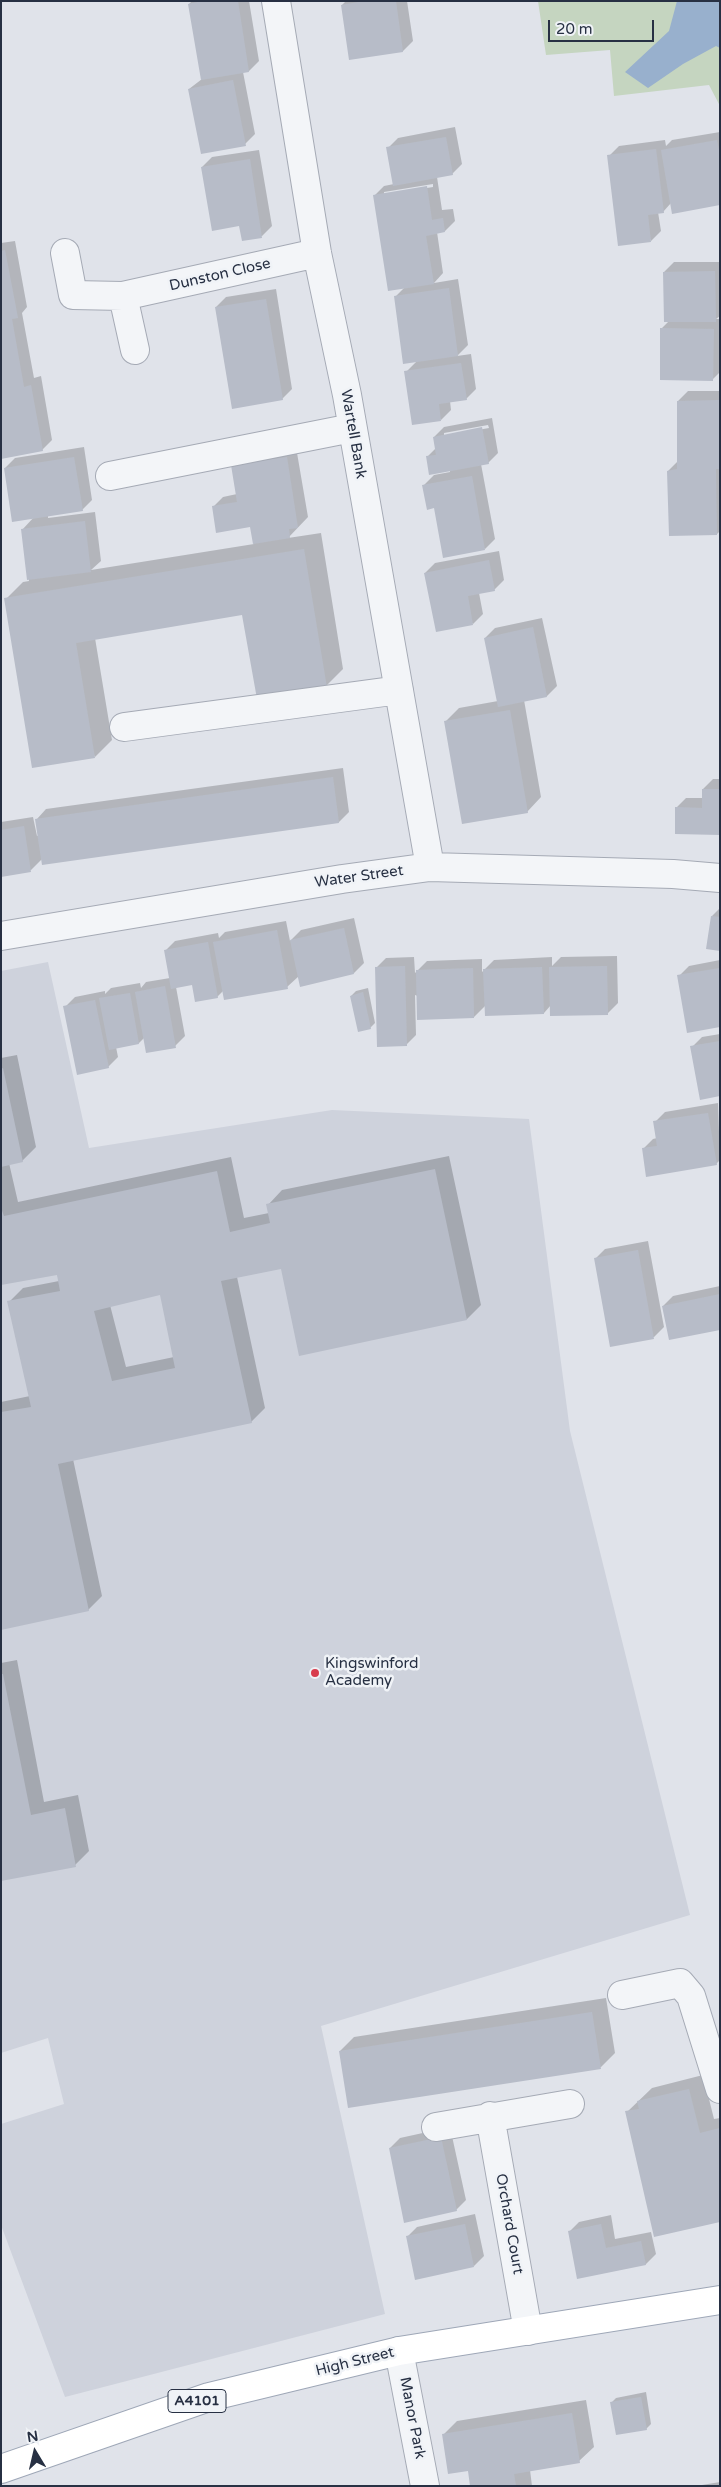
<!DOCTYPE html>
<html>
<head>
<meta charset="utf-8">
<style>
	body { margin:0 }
	#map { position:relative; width:721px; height:2487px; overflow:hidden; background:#e0e3ea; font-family:"Varela Round",sans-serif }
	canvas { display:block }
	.frame { position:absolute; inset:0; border:2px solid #273043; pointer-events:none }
	.north { position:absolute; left:10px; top:2427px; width:50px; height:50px; -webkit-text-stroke:4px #f0f3f7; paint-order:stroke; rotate:351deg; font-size:14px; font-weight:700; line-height:20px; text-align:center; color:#273043 }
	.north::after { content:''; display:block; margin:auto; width:18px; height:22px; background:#273043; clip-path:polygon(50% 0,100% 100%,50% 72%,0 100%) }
	.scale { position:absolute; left:548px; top:20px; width:106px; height:22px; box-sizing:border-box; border:2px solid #273043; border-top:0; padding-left:6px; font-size:15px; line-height:18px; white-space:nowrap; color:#273043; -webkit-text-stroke:4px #f0f3f7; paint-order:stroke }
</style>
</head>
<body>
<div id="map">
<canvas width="721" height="2487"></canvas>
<div class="frame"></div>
<div class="north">N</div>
<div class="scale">20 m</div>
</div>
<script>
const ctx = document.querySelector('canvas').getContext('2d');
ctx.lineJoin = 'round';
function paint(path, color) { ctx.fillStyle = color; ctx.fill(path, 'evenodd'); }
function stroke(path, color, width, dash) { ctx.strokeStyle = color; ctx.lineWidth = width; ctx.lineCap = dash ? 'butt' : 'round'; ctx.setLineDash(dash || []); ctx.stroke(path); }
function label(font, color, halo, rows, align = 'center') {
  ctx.font = font + ' "Varela Round",sans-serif'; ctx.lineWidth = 5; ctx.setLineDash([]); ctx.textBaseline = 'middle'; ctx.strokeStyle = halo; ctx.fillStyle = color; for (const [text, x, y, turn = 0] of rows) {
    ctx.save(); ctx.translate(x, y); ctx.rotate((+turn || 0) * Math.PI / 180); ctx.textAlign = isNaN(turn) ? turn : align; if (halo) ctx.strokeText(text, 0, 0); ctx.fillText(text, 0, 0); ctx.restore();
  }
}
paint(new Path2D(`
	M48 962 89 1148 332 1110 529 1119 570 1431 690 1915 321 2026 385 2314 65 2397 1 2225V2124L64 2104 48 2038 1 2053V971Z`), '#ced2dc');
paint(new Path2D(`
	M538 1H720V106L709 85 614 96 610 50 546 55Z`), '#c5d5c0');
paint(new Path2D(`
	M677 1H720V48L716 46 683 64 648 88 625 72 669 31Z`), '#98b0cd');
paint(new Path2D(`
	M192 1H249L259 61 249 71 243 72 255 134 245 144 189 89 202 79 189 4Z
	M346 1H407L413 41 403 51 350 59 342 5Z
	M455 127 462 164 452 174 437 177 442 210 453 209 455 221 445 231 437 232 443 273 434 283 458 279 468 345 457 356 471 354 476 389 466 399 450 401 451 410 441 420 406 372 417 361 395 297 404 288 374 196 384 186 394 184 388 148 398 138ZM433 184V187L384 195V192Z
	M720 132V204L671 203 663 212H658L661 231 651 241 609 156 619 146 665 140 666 146 672 140Z
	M259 150 272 226 262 236 243 240 240 225 202 167 212 157Z
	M15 241 27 307 22 313 34 378 41 376 52 440 42 450 1 457V243Z
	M674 262H720V316L716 319H720V372L713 379 662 328 669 321 664 272Z
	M276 289 292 389 282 399 216 307 226 297Z
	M688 391H720V531L717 534 668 471 678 461V401Z
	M492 418 498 453 488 463 481 464 495 539 485 549 435 507 424 485 434 475 450 472V470L427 457 436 448 434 437 444 427ZM488 425 489 428 444 436V433Z
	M84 447 92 500 82 510 48 515V518L95 512 101 561 91 570 254 544 252 526 213 507 223 497 237 494 233 466 296 447 308 517 288 538 321 533 343 669 326 686 244 614 95 638 112 740 95 757 6 599 23 582 29 581 22 530 34 517 5 468 15 458Z
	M499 551 504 580 494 590 479 593 483 614 473 624 425 573 435 563Z
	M542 618 557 686 547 696 524 700 541 797 527 812 445 722 459 708 498 701 485 638 495 628Z
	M343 768 349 812 339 822 42 859 31 870 1 876V822L33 817 37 836 39 835 37 819 46 809Z
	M713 779H720V834L676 808 686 798H703V789Z
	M720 908V949L712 916Z
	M354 918 364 963 354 973 299 976 287 987 224 990 217 997 193 984 176 987 185 1036 175 1046 145 1037 139 1043 116 1047 118 1057 108 1067 65 1007 75 997 105 991V994L111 988 140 983 141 988 146 982 170 978 165 951 175 941 218 933 219 938 225 932 286 921 290 941 301 930Z
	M617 956 618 1003 608 1013 551 1005 544 1013 486 1005 474 1017 415 995 416 1035 406 1045 376 968 386 958 414 957 415 973 427 961 482 959V972L494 960 552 957V966L561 957Z
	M720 960V1025L679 976 689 966Z
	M368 988 375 1023 370 1028 351 996 356 991Z
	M720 1034V1095L692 1047 702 1037Z
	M17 1055 36 1147 22 1161 9 1163 18 1202 231 1157 244 1218 269 1213 268 1205 282 1190 449 1156 481 1305 467 1319 282 1268 237 1277 265 1408 251 1422 73 1459 102 1596 88 1610 1 1628V1402L30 1396 9 1302 23 1288 59 1281 57 1273 1 1284V1058ZM161 1293 174 1357 126 1367 110 1305Z
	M718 1103 720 1160 716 1164 643 1149 653 1139 657 1138 655 1122 665 1112Z
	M648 1241 664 1327 654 1337 611 1345 595 1259 605 1249Z
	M720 1286V1329L663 1306 673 1296Z
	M17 1660 44 1802 78 1795 89 1851 75 1865 1 1880V1663Z
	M606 1998 615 2053 601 2067 349 2107 340 2051 354 2037Z
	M703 2075 714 2119 720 2118V2221L627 2112 652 2088Z
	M450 2127 466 2200 456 2210 390 2148 400 2138Z
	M475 2214 484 2256 474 2266 407 2237 417 2227Z
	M611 2215 615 2239 651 2232 656 2254 646 2264 578 2278 569 2232 579 2222Z
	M646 2392 651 2424 646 2429 611 2403 616 2398Z
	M586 2400 594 2447 579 2461 530 2470 532 2486H471L469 2470 443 2435 457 2421Z
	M720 2482V2486H696Z`), '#0003');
paint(new Path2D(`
	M202 1H238L249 72 201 80 188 4Z
	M364 1H396L403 52 349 60 341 5Z
	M233 80 246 146 201 154 188 89Z
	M446 137 453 175 393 186 386 147Z
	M717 140 720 154V205L672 214 661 150Z
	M656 149 664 213 648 215 651 242 618 246 607 155Z
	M250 159 262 238 242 241 239 226 212 231 201 167Z
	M427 186 432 220 443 218 445 232 426 236 434 284 388 291 373 195Z
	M5 250 18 318 12 319 24 387 31 385 43 451 1 459V251Z
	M715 271 716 322H664L663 272Z
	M449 288 458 356 403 364 394 296Z
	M266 299 283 400 232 409 215 307Z
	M660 328 714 329 713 381 660 380Z
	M461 363 467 400 439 404 441 421 412 425 404 371Z
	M720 400V469H716L717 535 669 536 667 471 677 469V401Z
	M482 427 489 464 429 475 426 456 436 455 433 437Z
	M74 457 83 511 12 522 4 468Z
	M287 457 298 528 289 529 290 538 253 544 250 527 216 533 212 506 237 502 231 465Z
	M472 476 485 550 443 558 434 508 427 510 422 485Z
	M85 521 91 572 27 580 21 529Z
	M304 549 327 688 257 699 242 615 76 643 95 758 32 768 4 598Z
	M489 560 495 591 468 596 473 625 436 632 424 573Z
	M533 627 547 697 498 707 484 638Z
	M510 710 528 813 462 824 444 721Z
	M333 777 339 823 42 865 35 819Z
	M702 789H720V835L675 834V807L702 808Z
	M24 826 31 872 1 877V830Z
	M711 916 720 917V951L706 949Z
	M344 928 354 974 300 987 290 940Z
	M277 930 288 989 224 1000 213 942Z
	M208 942 218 998 195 1002 192 985 171 989 164 950Z
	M405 966 407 1046 377 1047 375 967Z
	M607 966 608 1015 550 1016 549 967Z
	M542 967 544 1014 485 1016 483 969Z
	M473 968 474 1018 417 1020 416 970Z
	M720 968V1027L687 1033 677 975Z
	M165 986 176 1048 146 1053 135 992Z
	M363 992 371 1029 358 1032 350 996Z
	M130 993 139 1044 109 1050 99 998Z
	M95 1000 109 1068 77 1075 63 1006Z
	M720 1041V1096L700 1100 690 1046Z
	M3 1068 23 1162 1 1167V1069Z
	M708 1113 717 1165 646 1177 642 1148 657 1146 653 1121Z
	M435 1169 467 1320 299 1356 281 1269 221 1281 252 1423 58 1464 89 1611 1 1630V1412L31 1407 7 1301 60 1291 57 1275 1 1285V1208L4 1216 217 1171 230 1232 270 1223 266 1204ZM160 1295 175 1368 112 1381 94 1311Z
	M638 1250 654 1339 610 1347 594 1258Z
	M720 1294V1330L669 1340 662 1306Z
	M1 1674H3L31 1815 65 1808 76 1867 1 1881Z
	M592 2012 601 2069 348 2108 339 2051Z
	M689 2089 700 2133 720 2128V2222L654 2237 625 2111 639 2109 637 2101Z
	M441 2137 457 2211 404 2223 389 2148Z
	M465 2224 474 2267 415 2280 406 2236Z
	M601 2224 606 2248 641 2241 646 2265 577 2279 568 2231Z
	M641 2397 647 2430 616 2435 610 2402Z
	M572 2413 580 2463 514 2474 516 2486H470L468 2471 448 2474 442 2434Z`), '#b7bcc8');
const minor = new Path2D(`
	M276 1 317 253 347 395 430 867
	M65 253 73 295 123 296 317 253
	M123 296 135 350
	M110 476 352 428
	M124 727 399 690
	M1 936 342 879 430 867 673 874 720 878
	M622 1995 680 1983 691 1996 720 2089
	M490 2116 528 2331
	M436 2127 570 2104
	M399 2351 425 2486`);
const major = new Path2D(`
	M1 2469 209 2397 399 2351 720 2300`);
stroke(minor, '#a5aab5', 30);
stroke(major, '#9ea7b7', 30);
stroke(minor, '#f3f5f8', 28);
stroke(major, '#fff', 28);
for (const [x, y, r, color] of [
	[315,1673,5,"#d83c4d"]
]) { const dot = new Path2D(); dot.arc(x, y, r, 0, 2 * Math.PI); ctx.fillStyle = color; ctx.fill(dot); stroke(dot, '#f0f3f7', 2); }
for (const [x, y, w] of [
	[197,2401,58]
]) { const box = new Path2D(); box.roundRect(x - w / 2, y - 11.5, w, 23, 4); ctx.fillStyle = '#f0f3f7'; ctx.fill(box); stroke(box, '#273043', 1); }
label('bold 14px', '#273043', null, [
	["A4101",197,2401]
]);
label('15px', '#273043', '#f0f3f7', [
	["Dunston Close",220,275,-13],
	["Wartell Bank",353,434,80],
	["Water Street",359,877,-8],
	["Orchard Court",509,2224,80],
	["High Street",355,2362,-14],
	["Manor Park",412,2418,79]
]);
label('15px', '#273043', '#f0f3f7', [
	["Kingswinford",325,1664],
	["Academy",325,1681]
], 'left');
</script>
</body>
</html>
